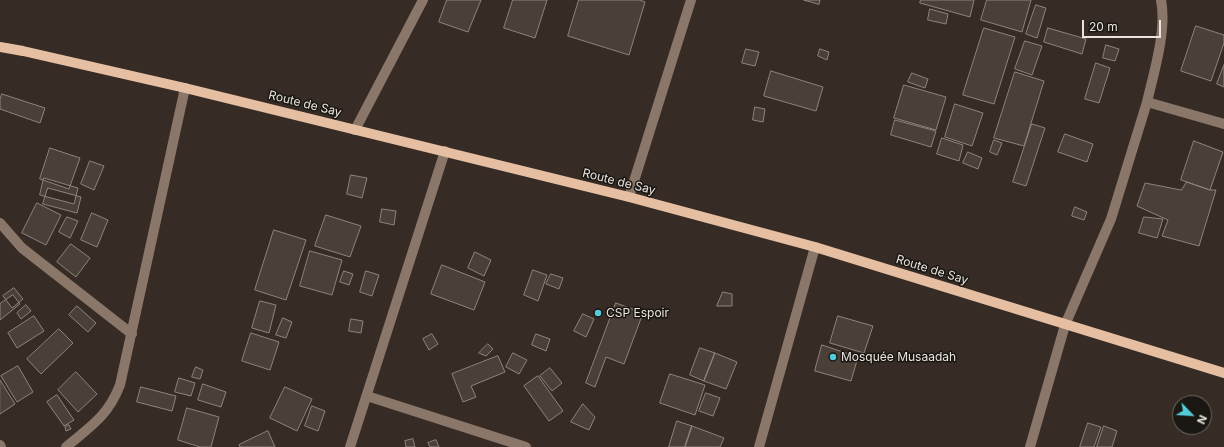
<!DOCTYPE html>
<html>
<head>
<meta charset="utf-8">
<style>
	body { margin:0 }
	#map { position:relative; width:1224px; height:447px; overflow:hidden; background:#362c25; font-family:Inter,sans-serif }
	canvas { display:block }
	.north { position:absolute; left:1172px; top:395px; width:40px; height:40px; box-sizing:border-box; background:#1a1612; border:1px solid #6d6864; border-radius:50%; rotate:115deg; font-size:11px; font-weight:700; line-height:16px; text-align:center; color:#eae4df }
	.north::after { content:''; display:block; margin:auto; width:14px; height:18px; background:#53cbdb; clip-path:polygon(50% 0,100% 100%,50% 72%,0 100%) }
	.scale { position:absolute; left:1082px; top:20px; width:79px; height:18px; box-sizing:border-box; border:2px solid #eae4df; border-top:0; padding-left:5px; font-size:12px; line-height:14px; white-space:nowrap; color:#eae4df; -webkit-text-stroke:3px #1a1612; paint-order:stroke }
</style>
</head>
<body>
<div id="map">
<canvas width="1224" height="447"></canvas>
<div class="north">N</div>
<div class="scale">20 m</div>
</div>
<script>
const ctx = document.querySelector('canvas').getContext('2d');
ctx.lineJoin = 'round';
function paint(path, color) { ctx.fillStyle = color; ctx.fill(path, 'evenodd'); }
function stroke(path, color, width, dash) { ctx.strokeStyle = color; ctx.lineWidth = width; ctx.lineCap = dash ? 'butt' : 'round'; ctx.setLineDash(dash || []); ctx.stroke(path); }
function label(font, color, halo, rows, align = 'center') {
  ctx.font = font + ' Inter,sans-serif'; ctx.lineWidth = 3; ctx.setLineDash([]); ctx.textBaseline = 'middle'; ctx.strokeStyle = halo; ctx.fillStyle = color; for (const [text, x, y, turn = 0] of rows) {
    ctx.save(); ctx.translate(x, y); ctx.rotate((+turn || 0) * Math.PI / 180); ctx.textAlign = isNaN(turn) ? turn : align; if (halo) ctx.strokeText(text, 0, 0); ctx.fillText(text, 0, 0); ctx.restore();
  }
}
const building = new Path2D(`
	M447 0H481L468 32 439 22Z
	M513 0H547L535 38 504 28Z
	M579 0H640L645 2 629 55 568 36Z
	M804 0H820L819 4Z
	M921 0H974L970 17 920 3Z
	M987 0H1031L1022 32 981 20Z
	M1036 5 1046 8 1037 38 1026 34Z
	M930 9 948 14 946 24 928 20Z
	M1196 26 1224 35V43L1211 81 1181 71Z
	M984 28 1015 37 994 104 963 95Z
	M1048 28 1086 39 1082 54 1044 42Z
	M1025 41 1042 46 1032 75 1015 69Z
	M1106 45 1119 49 1115 61 1103 58Z
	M746 49 759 52 755 66 742 63Z
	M820 49 829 52 827 60 818 56Z
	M1096 63 1110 68 1099 103 1085 99Z
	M1224 65V87L1217 84Z
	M771 71 823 87 816 111 764 96Z
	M1015 72 1044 81 1024 146 994 138Z
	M912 73 928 79 925 88 908 82Z
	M904 85 946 97 936 130 894 118Z
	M2 94 45 108 40 123 0 109V100Z
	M955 104 983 113 972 146 945 137Z
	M755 107 765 109 763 122 753 120Z
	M895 120 936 131 931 147 891 135Z
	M1032 124 1045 128 1026 186 1013 182Z
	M1065 134 1093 144 1087 162 1058 152Z
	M942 138 963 145 959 161 937 154Z
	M994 140 1002 143 997 155 990 152Z
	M1194 141 1223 152 1210 190 1181 180Z
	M50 148 80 158 69 189 40 179Z
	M968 152 982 158 978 169 963 163Z
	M90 161 104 166 94 190 81 184Z
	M351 175 367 178 362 198 347 194Z
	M44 178 78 188 74 204 40 195Z
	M1187 182 1210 190H1216L1199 246 1162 236 1168 220 1137 206 1145 183 1181 190Z
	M48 188 81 197 77 213 43 204Z
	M37 203 61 215 46 245 22 233Z
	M1075 207 1087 212 1084 220 1072 216Z
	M382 209 396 211 394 225 380 222Z
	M92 213 108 220 97 247 81 240Z
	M326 215 361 226 350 257 315 246Z
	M67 217 78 221 70 238 59 232Z
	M1144 217 1163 219 1157 238 1139 233Z
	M274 230 306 240 286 300 255 290Z
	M71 244 90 258 76 277 57 262Z
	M310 251 342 260 332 295 300 286Z
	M475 252 491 260 484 276 468 268Z
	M442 265 485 282 474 310 431 294Z
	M533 270 547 275 538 301 524 295Z
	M344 271 353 274 349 285 340 282Z
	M366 271 379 275 372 296 360 292Z
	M551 274 563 278 559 289 546 284Z
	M14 288 23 299 12 308 3 296Z
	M723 292 732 294V306H717Z
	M13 295 20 304 0 320V304Z
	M260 301 276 305 269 333 252 328Z
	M616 303 643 313 624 364 606 357 595 387 586 383Z
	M26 305 31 311 21 319 17 313Z
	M77 306 96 323 88 332 69 315Z
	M583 314 594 319 586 337 574 331Z
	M34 316 44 331 17 348 8 333Z
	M838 316 873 326 864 353 830 343Z
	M283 318 292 322 286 338 276 335Z
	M351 319 363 321 361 333 349 331Z
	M59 329 73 343 41 374 27 359Z
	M251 333 279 342 270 370 242 361Z
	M432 334 438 344 429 350 423 339Z
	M536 334 550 339 546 351 532 345Z
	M488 344 493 349 486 356 479 353Z
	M822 345 858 357 851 381 815 371Z
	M700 348 715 353 704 381 690 375Z
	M513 353 527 360 519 374 506 367Z
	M715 353 737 362 726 389 704 381Z
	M498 356 505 372 471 386 476 397 463 402 452 374Z
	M18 366 33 392 17 402 1 376Z
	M196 367 203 370 200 379 192 377Z
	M550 368 562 383 552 391 540 376Z
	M76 372 97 394 78 412 58 390Z
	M670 374 705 385 695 415 660 403Z
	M538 376 563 411 549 421 524 386Z
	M179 378 195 383 191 396 175 392Z
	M0 380 15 404 0 414Z
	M203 384 226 392 221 407 198 400Z
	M141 387 176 396 172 411 137 402Z
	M285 387 312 399 297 431 270 418Z
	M706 393 720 398 713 416 699 411Z
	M57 395 74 420 64 426 47 402Z
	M583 404 595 417 589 430 571 422Z
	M312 406 325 411 318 431 305 426Z
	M187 408 219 417 211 447H200L178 440Z
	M677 421 692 426 685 447H669Z
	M1088 423 1101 427 1094 447H1080Z
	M69 425 71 429 66 431 65 427Z
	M692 426 724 438 720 447H685Z
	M1104 426 1117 431 1112 447H1097Z
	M268 431 275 447H240L239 445Z
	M413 439 415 447H406L405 441Z
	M436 440 439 447H430L428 443Z`);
paint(building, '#4b4038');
stroke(building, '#8f847a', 1);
stroke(new Path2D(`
	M1161 0C1167 30 1154 72 1147 102L1224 124
	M355 130 423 0
	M629 197 691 0
	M0 223 22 248 132 334
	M367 396 526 447
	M0 445 1 447
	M66 447C91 426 108 416 120 385L185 88
	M350 447 445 151
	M759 447 815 247
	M1030 447 1065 325 1111 219 1147 102`), '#8a7769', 10);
stroke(new Path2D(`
	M0 47 23 51 185 88 629 197 815 247 1224 373`), '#e6bfa2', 10);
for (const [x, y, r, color] of [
	[598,313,4,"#53cbdb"],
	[833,357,4,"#53cbdb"]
]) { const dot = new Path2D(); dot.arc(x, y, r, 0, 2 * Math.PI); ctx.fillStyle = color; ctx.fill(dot); stroke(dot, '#1a1612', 1.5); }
label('12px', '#eae4df', '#1a1612', [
	["Route de Say",305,104,14],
	["Route de Say",619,182,14],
	["Route de Say",932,270,17]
]);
label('12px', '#eae4df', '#1a1612', [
	["CSP Espoir",606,313],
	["Mosquée Musaadah",841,357]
], 'left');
</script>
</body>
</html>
